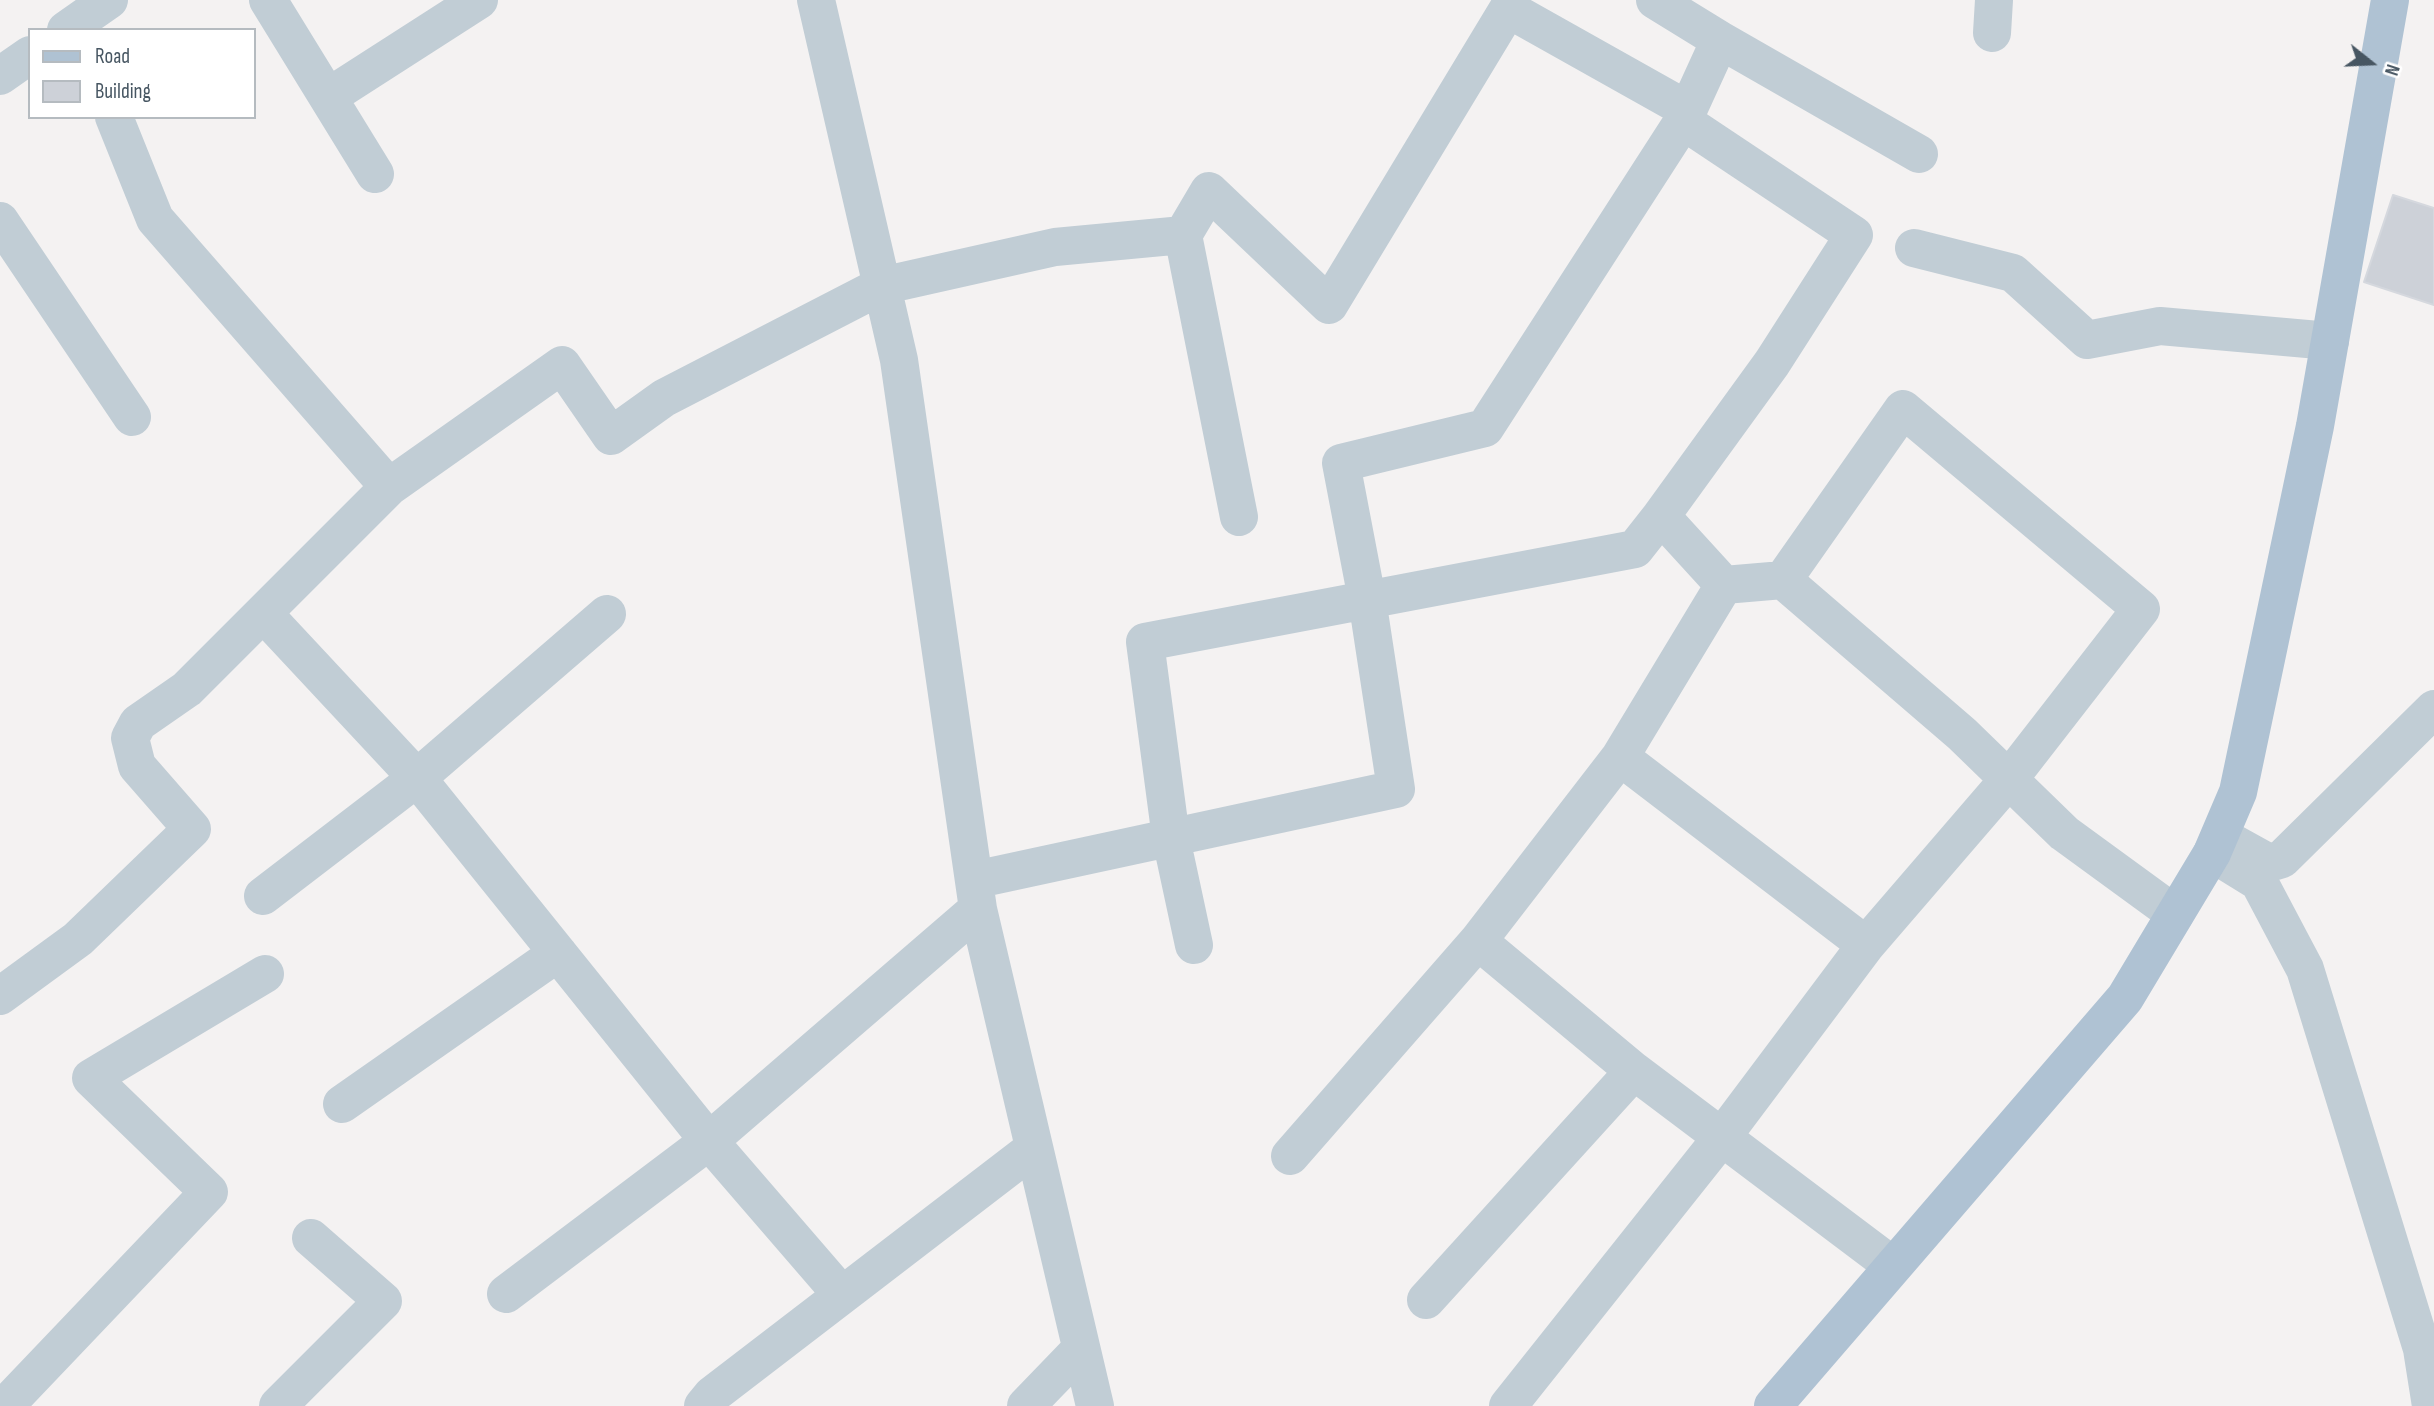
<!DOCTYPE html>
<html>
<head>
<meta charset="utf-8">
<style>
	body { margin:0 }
	#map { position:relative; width:2434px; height:1406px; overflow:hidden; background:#f4f2f2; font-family:"Sofia Sans Condensed",sans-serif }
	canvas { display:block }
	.legend { position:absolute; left:28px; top:28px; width:228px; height:91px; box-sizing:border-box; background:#fff; border:2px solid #b5bbc0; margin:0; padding:9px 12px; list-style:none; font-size:21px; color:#475662 }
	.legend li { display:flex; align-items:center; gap:14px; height:35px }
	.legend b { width:35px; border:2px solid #b5bbc0 }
	.north { position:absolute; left:2336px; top:28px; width:70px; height:70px; -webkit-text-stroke:5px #fff; paint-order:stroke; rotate:108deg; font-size:19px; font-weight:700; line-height:28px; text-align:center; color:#475662 }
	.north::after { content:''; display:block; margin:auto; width:24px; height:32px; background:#475662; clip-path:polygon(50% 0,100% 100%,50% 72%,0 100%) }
</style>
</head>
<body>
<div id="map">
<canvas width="2434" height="1406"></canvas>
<ul class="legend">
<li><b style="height:9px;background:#afc2d3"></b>Road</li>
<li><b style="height:19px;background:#cdd1d8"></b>Building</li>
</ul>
<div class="north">N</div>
</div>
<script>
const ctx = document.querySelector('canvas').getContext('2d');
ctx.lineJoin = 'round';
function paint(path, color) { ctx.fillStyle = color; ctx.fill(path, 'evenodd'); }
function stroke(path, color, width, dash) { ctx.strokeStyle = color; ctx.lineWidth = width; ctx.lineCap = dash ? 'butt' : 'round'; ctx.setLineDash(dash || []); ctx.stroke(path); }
const building = new Path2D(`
	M2393 195 2434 208V305L2364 282Z`);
paint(building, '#cdd1d8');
stroke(building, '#d5d8de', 2);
stroke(new Path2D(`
	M268 0 375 174
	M816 0 899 360 978 909 1095 1406
	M1655 0 1720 40 1683 121
	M66 30 109 0
	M1992 33 1994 0
	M1720 40 1919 154
	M0 76 30 55
	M328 97 479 0
	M0 221 132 417
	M1183 235 1209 191 1329 305 1508 9 1688 110
	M1914 248 2013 273 2087 340 2160 326 2330 341
	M389 487 562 365 611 436 664 398 881 286 1055 247 1183 235 1239 517
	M1724 585 1620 757 1478 941 1634 1071 1893 1266
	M263 613 417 778 607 614
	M1620 757 1866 945
	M2231 842 2269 863 2282 859 2434 709
	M2212 853 2259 882 2305 969 2422 1349 2431 1406
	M974 880 1396 789 1367 599 1341 463 1485 428 1683 121 1854 235 1772 363 1661 516 1724 585 1783 580 1962 734 2064 833 2175 914
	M263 896 417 778 709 1141 978 909
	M1194 945 1171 838 1145 642 1635 549 1661 516
	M0 996 78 939 192 829 137 766 130 738 138 723 187 689 389 487 155 219 114 117
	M342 1104 558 953
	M1290 1156 1478 941
	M506 1294 709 1141 842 1295
	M1426 1300 1634 1071
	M5 1406 209 1192 91 1078 265 974
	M278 1406 383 1301 311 1238
	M703 1406 712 1395 1034 1148
	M1026 1406 1081 1349
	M1508 1406 1722 1137 1866 945 2009 779 2141 609 1903 409 1783 580`), '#c1cdd5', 38);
stroke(new Path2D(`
	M1773 1406 2125 998 2212 853 2238 792 2315 426 2390 0`), '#afc2d3', 38);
</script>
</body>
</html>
